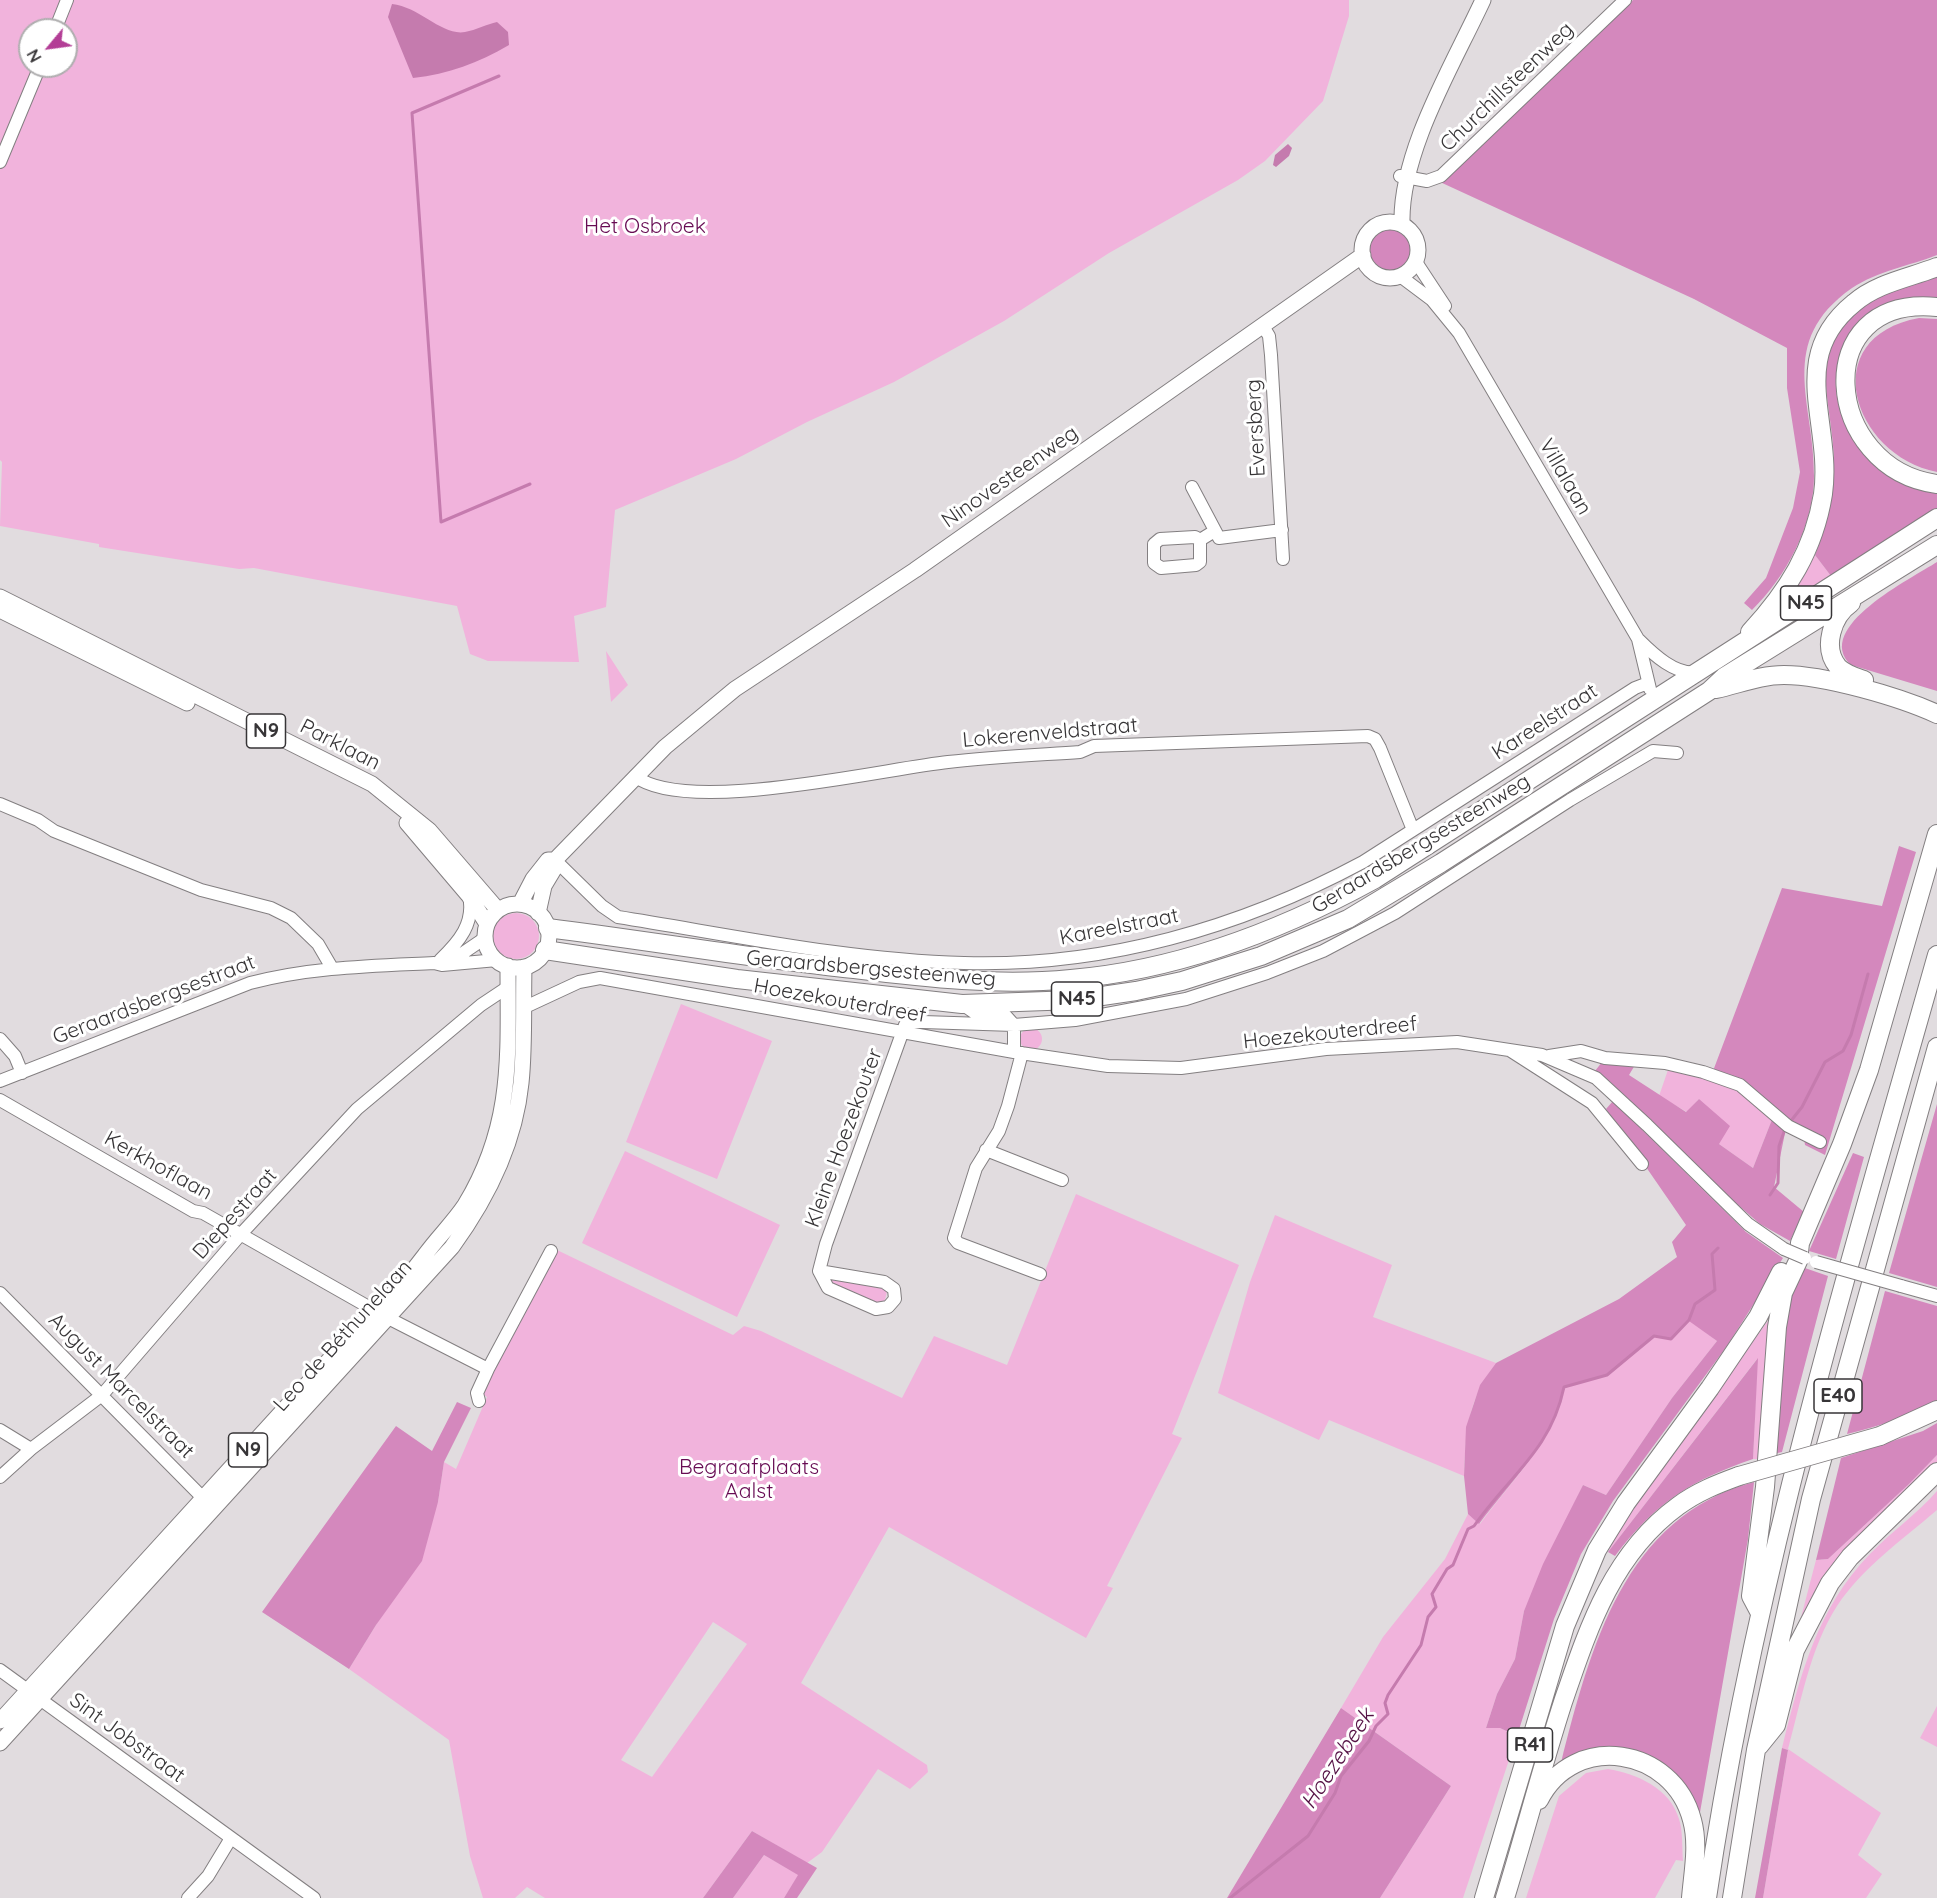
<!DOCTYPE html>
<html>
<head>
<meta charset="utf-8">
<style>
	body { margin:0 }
	#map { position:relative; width:1937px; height:1898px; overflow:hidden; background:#e1dcdf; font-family:Quicksand,sans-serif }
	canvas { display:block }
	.north { position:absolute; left:18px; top:18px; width:60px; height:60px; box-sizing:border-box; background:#fff; border:2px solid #afaeaf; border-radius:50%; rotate:241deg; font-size:16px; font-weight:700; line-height:24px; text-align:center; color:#373537 }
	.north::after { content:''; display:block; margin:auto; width:21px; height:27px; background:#b33e96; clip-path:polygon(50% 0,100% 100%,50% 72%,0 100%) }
</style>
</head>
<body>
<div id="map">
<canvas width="1937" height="1898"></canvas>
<div class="north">N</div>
</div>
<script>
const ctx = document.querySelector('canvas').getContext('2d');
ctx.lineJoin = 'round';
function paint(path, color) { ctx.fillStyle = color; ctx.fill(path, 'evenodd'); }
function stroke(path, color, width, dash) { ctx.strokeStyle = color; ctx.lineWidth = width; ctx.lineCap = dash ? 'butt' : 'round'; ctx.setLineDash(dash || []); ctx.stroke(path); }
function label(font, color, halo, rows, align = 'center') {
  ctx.font = font + ' Quicksand,sans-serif'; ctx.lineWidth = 6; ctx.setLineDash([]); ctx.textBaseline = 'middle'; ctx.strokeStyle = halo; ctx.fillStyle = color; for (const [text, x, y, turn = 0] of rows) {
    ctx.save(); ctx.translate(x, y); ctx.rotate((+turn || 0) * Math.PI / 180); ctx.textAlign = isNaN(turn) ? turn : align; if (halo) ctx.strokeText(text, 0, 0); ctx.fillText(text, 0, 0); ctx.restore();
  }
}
paint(new Path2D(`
	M0 0H1349V16L1323 101 1265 161 1238 180 1109 253 1004 321 894 382 807 422 736 459 615 510 606 607 574 616 579 662 488 661 470 654 457 606 254 568 239 569 99 547V544L0 526 2 462 0 460ZM30 30H66V66H30Z
	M1815 555 1831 576 1784 608 1782 605 1799 584Z
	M606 651 628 685 611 702Z
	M493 936a23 23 0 1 1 46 0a23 23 0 1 1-46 0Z
	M681 1004 772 1041 717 1179 626 1142Z
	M1020 1039a11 11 0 1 1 22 0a11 11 0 1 1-22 0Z
	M1669 1067 1737 1088 1773 1117 1753 1168 1719 1144 1699 1099 1687 1112 1659 1096Z
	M625 1151 780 1225 737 1317 582 1243Z
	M1076 1194 1239 1265 1172 1434 1182 1438 1107 1586 1113 1588 1086 1638 889 1527 801 1683 927 1765 928 1772 910 1789 878 1769 822 1852 807 1863 752 1831 703 1898H545L527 1887 515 1898H483L470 1856 449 1740 349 1669 376 1625 438 1502 444 1462 456 1469 487 1397 480 1392 557 1250 733 1335 744 1326 761 1331 902 1398 934 1336 1007 1365ZM713 1622 747 1644 652 1777 621 1760Z
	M1275 1215 1392 1265 1373 1317 1496 1363C1467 1402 1466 1429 1464 1476L1329 1420 1319 1440 1218 1393 1250 1282Z
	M829 1279 883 1285 887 1291 885 1300 879 1305 832 1284Z
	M1770 1318 1758 1459H1753L1757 1359 1608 1552 1618 1529Z
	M1689 1320 1717 1341 1672 1398 1606 1495 1583 1485 1524 1611 1515 1659 1497 1694 1486 1728H1500L1517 1736 1463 1898H1380L1451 1786 1341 1708 1383 1637 1445 1559 1468 1514 1480 1524C1512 1480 1553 1442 1564 1387L1607 1375 1654 1336 1671 1339Z
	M1937 1455V1465L1798 1629 1816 1560 1828 1559 1909 1484Z
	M1937 1491V1510C1902 1540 1863 1567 1837 1606 1810 1648 1801 1702 1788 1749L1881 1813 1858 1855 1882 1874 1866 1898H1763L1788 1750 1782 1748C1800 1676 1817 1608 1870 1554 1891 1532 1917 1514 1937 1491Z
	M1937 1706V1747L1920 1738Z
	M1608 1769C1637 1774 1670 1788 1679 1819 1683 1831 1682 1848 1683 1861L1676 1860 1655 1898H1526L1559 1796 1586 1773Z
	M764 1855 799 1875 784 1898H733Z`), '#f1b3dc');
paint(new Path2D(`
	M1633 0H1937V255C1909 266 1878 271 1852 288 1775 342 1815 403 1814 476 1814 525 1786 577 1752 610L1744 603 1766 578 1793 508 1800 472 1787 388V348L1694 299 1440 182Z
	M1368 250a22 22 0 1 1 44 0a22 22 0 1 1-44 0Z
	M1937 276V301C1909 297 1901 306 1880 322 1869 330 1850 340 1844 351 1823 386 1846 440 1874 463 1890 478 1911 485 1931 493L1937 492V508L1831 576 1815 555C1828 522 1835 492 1834 456 1831 393 1803 341 1872 300 1892 288 1915 283 1937 276Z
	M1919 318 1937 319V472C1852 455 1815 337 1919 318Z
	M1937 562V691L1851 665C1812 628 1912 578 1937 562Z
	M1899 846 1916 852 1825 1155 1805 1145 1803 1131 1713 1071 1782 888 1882 906Z
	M1602 1062 1635 1065 1629 1075 1686 1112 1699 1099 1730 1126 1719 1144 1753 1168 1773 1117 1786 1128 1774 1187 1804 1212 1790 1241 1760 1224 1723 1192 1611 1083 1595 1071Z
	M1613 1101 1746 1232 1783 1258 1727 1346 1613 1501 1581 1554 1554 1619 1517 1736 1500 1728H1486L1497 1694 1515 1659 1524 1611 1543 1564 1583 1485 1606 1495 1672 1398 1717 1341 1689 1321 1671 1339 1653 1336 1607 1375 1564 1387C1553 1442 1512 1480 1479 1524L1468 1514 1464 1476 1466 1427 1480 1385 1496 1363 1619 1299 1677 1257 1672 1242 1686 1225 1606 1109Z
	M1937 1104V1287L1889 1273Z
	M1853 1153 1864 1157 1836 1259 1809 1251Z
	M1802 1267 1828 1276 1782 1452 1773 1454 1789 1297Z
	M1885 1291 1937 1306V1400C1909 1417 1879 1426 1847 1434Z
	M1758 1358 1753 1459C1690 1481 1656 1502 1615 1556L1608 1552Z
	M457 1402 471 1408 444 1462 438 1502 422 1561 376 1625 349 1669 262 1612 396 1426 432 1451Z
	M1937 1423V1455L1909 1484 1828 1559 1816 1560 1841 1458 1923 1431Z
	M1754 1482 1748 1539 1699 1818 1658 1761 1561 1763C1590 1649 1624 1516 1754 1482Z
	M1341 1708 1451 1786 1380 1898H1227Z
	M1782 1748 1788 1750 1763 1898H1755Z
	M752 1831 817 1868 797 1898H784L798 1875 764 1855 733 1898H703Z`), '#d488bd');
paint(new Path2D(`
	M392 4C420 7 442 36 465 32 476 30 487 24 497 22L508 32 509 45C478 63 449 74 413 78L388 17Z
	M1288 144 1292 148 1289 156 1276 167 1273 165 1275 155Z`), '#c57bae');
stroke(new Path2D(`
	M499 76 412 113 441 522 530 484
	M1790 1122 1802 1107 1825 1062 1843 1051 1851 1035 1868 974
	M1770 1195 1778 1183 1779 1146 1785 1129
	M1230 1898 1308 1836 1335 1793 1341 1776 1369 1741 1376 1726 1388 1714 1385 1703 1388 1695 1421 1645 1428 1617 1436 1607 1432 1594 1447 1569 1453 1565 1468 1529 1474 1526C1509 1476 1551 1450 1564 1387L1607 1375 1654 1336 1671 1339 1689 1320 1695 1304 1715 1290 1712 1254 1718 1248`), '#c57bae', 3);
const minor = new Path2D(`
	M55 30 67 0
	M0 162 40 66
	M1400 176 1427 181 1441 176 1625 0
	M1416 262 1445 306
	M1400 276 1432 300 1459 333 1638 639 1650 689
	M1263 326 1269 336 1271 355 1283 559
	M1192 487 1219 538 1282 530
	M1200 540V562L1196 565 1161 568 1154 563V544L1160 539 1195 537 1200 540 1213 532
	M1639 640C1653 654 1676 676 1698 672
	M635 776C685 816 882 769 948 762 992 757 1036 755 1080 752L1094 746 1368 736 1375 739 1380 748 1413 830
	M0 804 38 820 54 831 201 890 271 908 291 918 318 944 332 968
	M555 860 602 906 618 917C732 935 848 960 964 963 1104 967 1240 928 1363 862L1635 688 1648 683
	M443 959 463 953 485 938
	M440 960C459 942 475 923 469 896
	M962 1004 975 1013 1005 1015 1014 1025
	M523 1008 579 982 600 978 1014 1052 1108 1066 1181 1068 1326 1049 1457 1042 1542 1055 1596 1078 1647 1125 1748 1224 1784 1249
	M0 1039 15 1056 22 1073
	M1511 1051 1592 1103 1642 1164
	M1014 1052V1025
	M1022 1053 1008 1106 999 1131 976 1168 954 1238 958 1243 1040 1274
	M1549 1056 1581 1051 1605 1058 1665 1063 1703 1072 1740 1085 1788 1126 1820 1142
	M0 1081 250 983C311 967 372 966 434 963L442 965 497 960
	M0 1100 193 1211 203 1213 388 1318 488 1369
	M986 1150 1062 1180
	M819 1271 884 1282 894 1289 895 1299 888 1307 876 1309 828 1288 819 1271 826 1244 905 1025 911 1022H923L1014 1025 1075 1020 1186 999 1267 973 1323 951 1395 913 1570 800 1653 751 1677 753
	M1901 1286 1937 1296
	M0 1293 208 1503
	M479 1401 477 1393 488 1369 551 1251
	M0 1430 31 1449
	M0 1477 31 1449 102 1395 241 1234 357 1109 481 1005 508 987
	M0 1670 314 1898
	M188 1898 208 1876 231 1838`);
const major = new Path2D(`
	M1362 250a28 28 0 1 1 56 0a28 28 0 1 1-56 0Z
	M1402 224C1400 152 1453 65 1483 0
	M0 597 372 784 429 830 498 910
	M0 610 187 703
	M407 823 469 896 487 924
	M520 904 533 879 548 860H555L665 747 735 689 915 570 1363 255
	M485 936a32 32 0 1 1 64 0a32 32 0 1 1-64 0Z
	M538 913 544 886 556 866 555 860
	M0 1721 361 1325C386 1304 406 1280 425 1255 438 1237 453 1223 465 1205 514 1124 508 1055 508 966
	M0 1743 452 1247C487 1199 515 1143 521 1083 525 1045 523 1005 524 967`);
const highway = new Path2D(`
	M1937 307C1807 294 1823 469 1937 484
	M1851 603C1832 616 1822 648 1838 667 1845 674 1855 677 1864 680
	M1750 632C1787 592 1814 550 1823 494 1833 423 1786 358 1854 303 1877 283 1909 278 1937 267
	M1716 689C1739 684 1760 675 1784 675 1824 675 1900 697 1937 714
	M548 928C650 941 751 958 854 969 927 978 998 986 1071 979 1179 970 1282 930 1375 879L1937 518
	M545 950 737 979 962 1004 1075 1000 1136 991 1182 981 1261 956 1348 919 1441 863 1709 691 1724 677 1937 545
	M1880 1436 1937 1410
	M1760 1613 1751 1596 1765 1487 1777 1327 1783 1293 1798 1261 1800 1243 1842 1144 1869 1070 1937 834
	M1759 1746 1776 1725 1795 1650 1830 1583 1850 1557 1937 1472
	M1539 1800C1574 1731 1673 1747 1692 1820 1699 1845 1693 1873 1691 1898
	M1484 1898 1565 1626 1597 1550 1626 1503 1710 1388 1758 1317 1781 1272
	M1505 1898C1525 1833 1542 1767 1563 1702 1588 1629 1612 1554 1678 1506 1697 1492 1717 1484 1739 1476
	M1707 1898C1754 1577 1849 1267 1937 955
	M1732 1898 1756 1750 1811 1499 1937 1047`);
stroke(minor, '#837f81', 14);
stroke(major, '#837f81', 17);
stroke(highway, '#837f81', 20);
stroke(minor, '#fff', 12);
stroke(major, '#fff', 15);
stroke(highway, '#fff', 18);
const minorBridge = new Path2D(`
	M1784 1249 1805 1258
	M1816 1262 1901 1286`);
const highwayBridge = new Path2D(`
	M1739 1476 1880 1436`);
stroke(minorBridge, '#837f81', 14, []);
stroke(highwayBridge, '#837f81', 20, []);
stroke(minorBridge, '#fff', 12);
stroke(highwayBridge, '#fff', 18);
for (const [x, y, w] of [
	[1806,603,51],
	[266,731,39],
	[1077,999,51],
	[1838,1396,48],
	[248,1450,39],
	[1530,1745,45]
]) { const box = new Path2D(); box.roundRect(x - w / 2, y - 17, w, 34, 4.5); ctx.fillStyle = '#fff'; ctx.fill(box); stroke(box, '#373537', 1.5); }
label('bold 20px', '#373537', null, [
	["N45",1806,603],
	["N9",266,731],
	["N45",1077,999],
	["E40",1838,1396],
	["N9",248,1450],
	["R41",1530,1745]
]);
label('21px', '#373537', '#fff', [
	["Churchillsteenweg",1507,87,-44],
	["Eversberg",1256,428,-93],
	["Ninovesteenweg",1010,477,-35],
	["Villalaan",1565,477,60],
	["Kareelstraat",1545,722,-33],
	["Lokerenveldstraat",1050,733,-5],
	["Parklaan",340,745,27],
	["Geraardsbergsesteenweg",1421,844,-31],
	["Kareelstraat",1119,927,-11],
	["Geraardsbergsesteenweg",871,969,5],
	["Geraardsbergsestraat",154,1000,-21],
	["Hoezekouterdreef",840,1001,10],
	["Hoezekouterdreef",1330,1033,-6],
	["Kleine Hoezekouter",844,1138,-70],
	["Kerkhoflaan",158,1166,29],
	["Diepestraat",235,1214,-48],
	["Leo de Béthunelaan",343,1336,-48],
	["August Marcelstraat",121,1386,45],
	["Sint Jobstraat",127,1738,36]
]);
label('21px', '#670b53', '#fff', [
	["Het Osbroek",645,227],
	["Begraafplaats",749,1468],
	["Aalst",749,1492]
]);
label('italic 22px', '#551245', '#fff', [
	["Hoezebeek",1338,1759,-57]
]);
</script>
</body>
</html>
